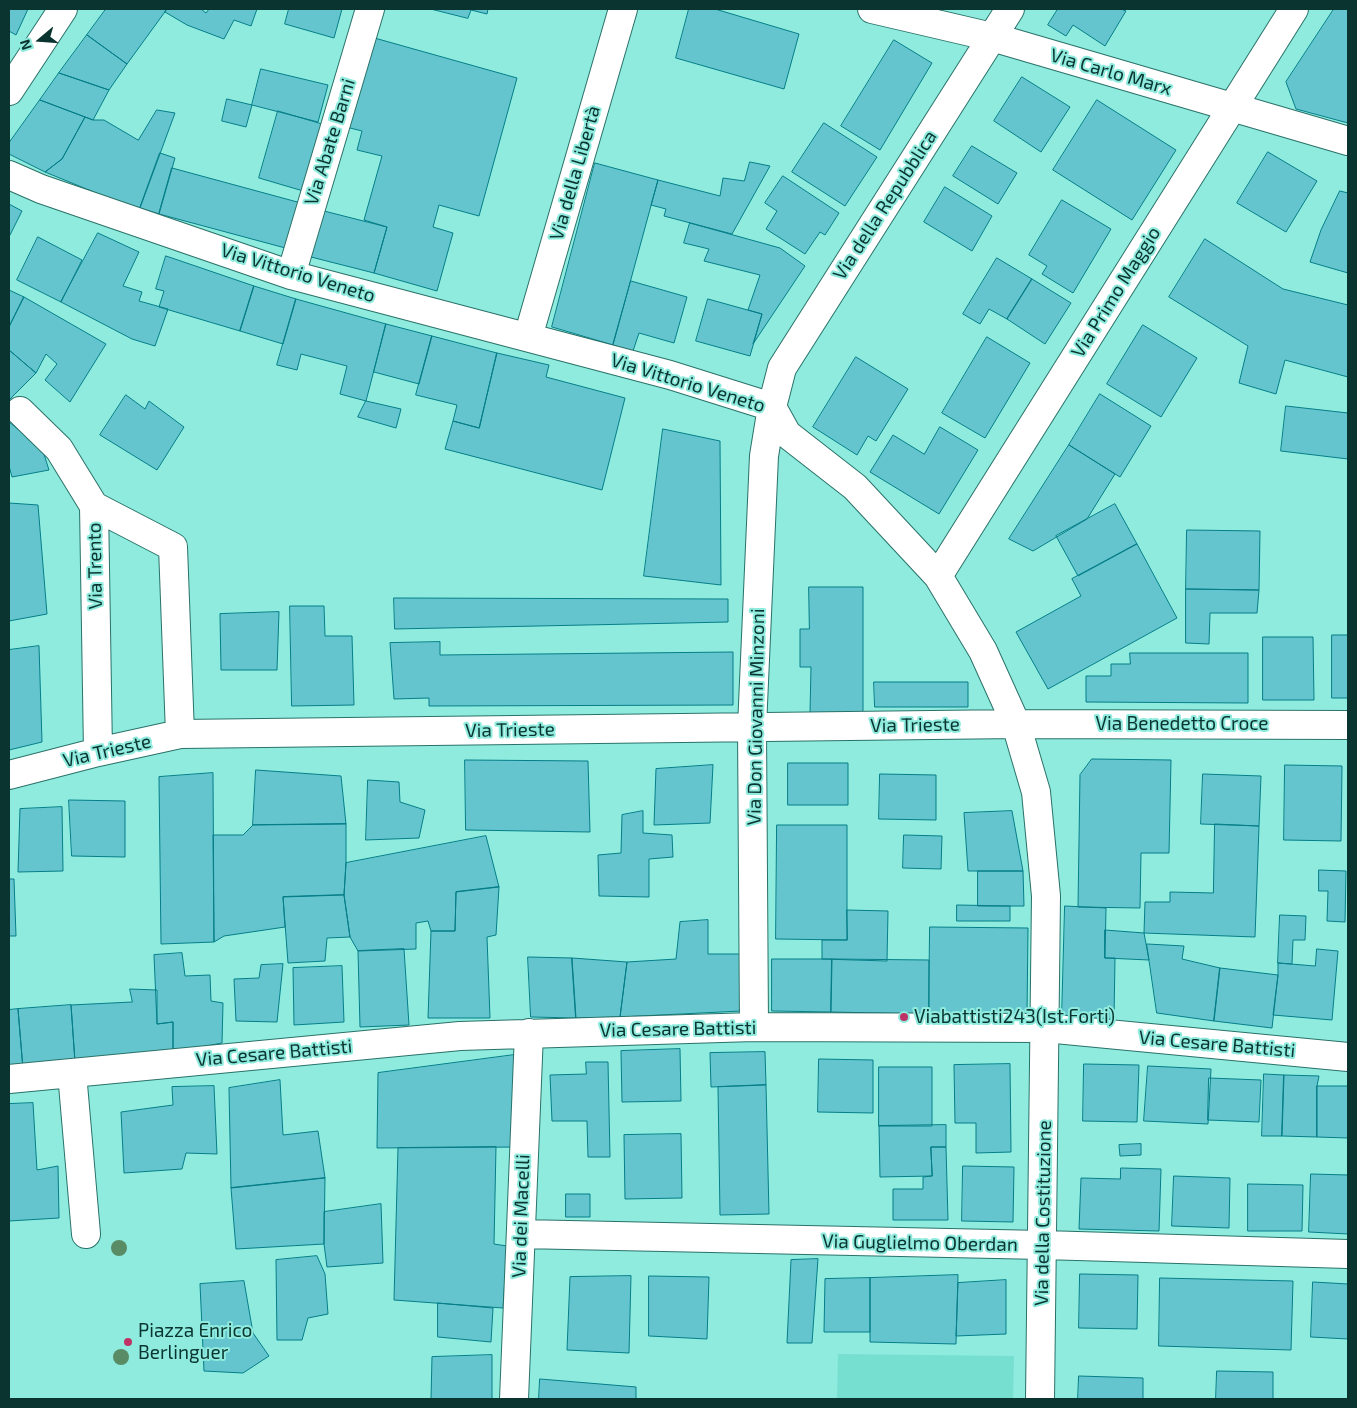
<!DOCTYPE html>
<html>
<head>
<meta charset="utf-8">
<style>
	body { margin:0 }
	#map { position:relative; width:1357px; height:1408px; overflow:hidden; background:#8eebde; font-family:"Exo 2",sans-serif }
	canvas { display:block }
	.frame { position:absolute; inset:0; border:10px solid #0a342f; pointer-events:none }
	.north { position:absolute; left:15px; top:15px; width:50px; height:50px; -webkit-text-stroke:4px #8eebde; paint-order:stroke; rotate:252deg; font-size:14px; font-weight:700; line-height:20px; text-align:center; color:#0a342f }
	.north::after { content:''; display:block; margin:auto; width:18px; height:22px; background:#0a342f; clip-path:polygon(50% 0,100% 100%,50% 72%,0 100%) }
</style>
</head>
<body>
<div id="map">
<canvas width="1357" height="1408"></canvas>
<div class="frame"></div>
<div class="north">N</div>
</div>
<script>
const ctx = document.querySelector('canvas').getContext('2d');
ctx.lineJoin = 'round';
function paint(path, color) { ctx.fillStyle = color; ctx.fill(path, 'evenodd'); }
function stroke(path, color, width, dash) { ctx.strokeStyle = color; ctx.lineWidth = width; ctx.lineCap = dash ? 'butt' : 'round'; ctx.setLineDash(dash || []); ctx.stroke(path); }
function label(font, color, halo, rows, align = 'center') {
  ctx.font = font + ' "Exo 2",sans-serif'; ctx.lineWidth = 4; ctx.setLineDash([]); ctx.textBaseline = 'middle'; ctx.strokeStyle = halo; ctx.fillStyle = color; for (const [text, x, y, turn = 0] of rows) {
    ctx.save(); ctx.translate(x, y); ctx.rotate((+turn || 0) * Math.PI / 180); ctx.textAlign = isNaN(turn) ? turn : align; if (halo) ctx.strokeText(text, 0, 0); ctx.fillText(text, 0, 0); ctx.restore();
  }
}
paint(new Path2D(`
	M838 1354 1014 1356 1013 1399H837Z`), '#77dfd0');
const building = new Path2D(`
	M9 9H28L16 35 9 31Z
	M106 9H167L127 64 87 35Z
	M167 9H201L206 13 209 9H257L251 26 234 20 224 39 187 25 165 12Z
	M289 9H342L334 38 285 24Z
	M431 9H488L487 14 471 10 468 18Z
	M689 9H715L799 34 784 89 676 58Z
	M1058 9H1121L1126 11 1105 46 1073 25 1066 36 1048 25Z
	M1334 9H1348V123L1296 109 1286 82Z
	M87 35 127 64 109 90 59 73Z
	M371 37 517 78 479 216 439 205 433 227 453 233 437 291 374 273 387 227 364 220 382 156 357 150 362 131 346 127Z
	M894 40 932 63 880 150 841 126Z
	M261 69 328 85 318 122 252 105Z
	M59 73 109 90 93 120 40 100Z
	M1022 77 1070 107 1041 152 994 121Z
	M227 99 252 105 246 127 222 121Z
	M40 100 85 117 62 159 45 172 9 154V143Z
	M1097 100 1176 150 1132 220 1053 170Z
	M157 110 175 113 140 208 106 197 45 172 62 159 85 117 93 120H104L138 140Z
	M278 111 329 126 310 193 259 178Z
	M824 123 877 157 845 206 792 172Z
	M972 146 1017 173 998 204 953 176Z
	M1268 152 1317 181 1286 232 1237 203Z
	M160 153 175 158 159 214 140 208Z
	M750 162 770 166 732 234 664 216 666 209 651 205 658 180 720 196 723 178 744 181Z
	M595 163 658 180 613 345 552 327Z
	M172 168 301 203 289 249 159 214Z
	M783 176 839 213 825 235 820 232 805 254 766 229 777 211 765 203Z
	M945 187 992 216 972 251 924 222Z
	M1340 191 1348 193V273L1310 262 1321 230Z
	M1062 200 1111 229 1073 293 1042 274 1047 266 1029 255Z
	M9 204 22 211 10 235 9 234Z
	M324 211 387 227 374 273 311 257Z
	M690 223 780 248 805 266 753 344 762 314 748 310 760 275 704 261 709 249 684 243Z
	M98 233 139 252 123 286 142 292 139 301 168 309 155 346 132 339 61 302Z
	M38 237 82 260 61 302 17 280Z
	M1205 239 1283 289 1348 305V377L1285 360 1276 394 1239 383 1248 346 1169 297Z
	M166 256 254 286 240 331 159 307 164 291 156 289Z
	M997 258 1032 279 1007 319 989 309 980 324 963 314Z
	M1032 279 1071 303 1045 344 1007 319Z
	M631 281 687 297 674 343 639 333 633 351 613 345Z
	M254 286 296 299 283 344 240 331Z
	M9 290 24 297 9 327Z
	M24 297 106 344 70 402 45 380 57 364 46 354 36 373 9 350V327Z
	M296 299 386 324 366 401 340 394 347 366 301 354 297 370 277 365Z
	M708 299 762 314 750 356 696 341Z
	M386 324 432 336 419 384 374 372Z
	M1143 325 1197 358 1161 417 1107 384Z
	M432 336 497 353 479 428 453 421 457 405 416 395Z
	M987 337 1030 363 985 438 942 413Z
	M9 350 36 373 9 400Z
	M497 353 549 365 546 377 625 398 602 490 445 449 453 421 479 428Z
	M856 357 908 389 876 441 868 436 857 455 813 427Z
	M1100 394 1151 426 1120 477 1069 445Z
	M126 395 145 409 149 401 184 427 157 470 100 435Z
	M366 401 401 409 396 428 358 417Z
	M1286 406 1348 413V459L1281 451Z
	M9 422 42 448 49 470 12 477 9 466Z
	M940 427 978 450 939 514 870 472 893 435 924 454Z
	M663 429 720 441 721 585 644 576Z
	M1069 445 1115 474 1087 519 1033 551 1009 539Z
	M9 503 38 505 47 614 9 621Z
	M1115 504 1137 544 1078 576 1056 536Z
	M1187 530 1260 531 1259 590 1186 589Z
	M1137 544 1177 618 1048 689 1016 632 1081 596 1072 579Z
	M809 587H863V713H810L811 667H800V629H809Z
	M1186 589 1259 590 1257 613H1210L1209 644 1186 643Z
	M394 598 728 599V622L395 629Z
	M290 606H324L325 636H352L354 705 292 706Z
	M279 612 277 670H221L220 614Z
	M1332 635H1348V698H1332Z
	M1263 637H1313L1314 700H1263Z
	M440 642V655L733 652V705L429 706V698L394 699 390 643Z
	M39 646 42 742 9 750V650Z
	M1130 653H1248V703L1086 702V676H1111V664H1130Z
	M874 682H968V707H875Z
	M1092 759 1171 760 1169 853H1141L1140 908 1078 907 1080 775Z
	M465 760 588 761 590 832 466 830Z
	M788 763H848V805H788Z
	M713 765 710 823 654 825 656 769Z
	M1285 765 1342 766 1341 841 1284 840Z
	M256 770 341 776 346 824 253 825Z
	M213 773 214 942 161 944 159 777Z
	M880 774 936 775V820L879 819Z
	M1203 774 1261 776 1259 826 1201 824Z
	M368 780 399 782 400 802 425 810 419 838 366 840Z
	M69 800 125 801V857L72 856Z
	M62 807 63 871 18 872 20 809Z
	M643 811V833L672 835 673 857 649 859V897L599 896 598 855 621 853 622 815Z
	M1012 811 1023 871H968L964 813Z
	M346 824V863L344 895 283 897 285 927 224 936 214 942 213 835H243L253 825Z
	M1215 824 1259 826 1255 937 1144 933 1145 902H1170V892L1213 893Z
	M777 825H847V940L776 939Z
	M904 835 942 836 941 869 903 868Z
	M486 836 499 887 456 892 455 931H431L428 921 416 923V949L358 951 350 937 344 895 346 863Z
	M1319 870 1346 871 1345 922 1327 921 1328 891H1319Z
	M978 871H1023L1024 906H978Z
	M9 879H14L16 936H9Z
	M499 887 496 935 487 937 490 1018H428L431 931H455L456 892Z
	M344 895 350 937 327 938 325 961 288 963 283 897Z
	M957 905 1010 906V921H957Z
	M1065 906 1106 908 1105 958H1115L1114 1019 1062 1017Z
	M847 910 888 911 887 961 822 959V940H847Z
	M1280 915 1306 916 1305 940H1293L1292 964 1278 963Z
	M708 920V954H742L741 1011 620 1017 627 962 676 959 680 922Z
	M930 927 1028 928 1027 1015 929 1014Z
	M1105 930 1144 933 1149 960 1105 958Z
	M1147 944 1184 946 1182 959 1220 968 1214 1021 1157 1013Z
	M404 949 409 1025 360 1027 358 951Z
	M1317 949 1338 951 1332 1020 1273 1015 1278 975V963L1315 966Z
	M182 953 185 976 210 975 211 1001 223 1003 222 1043 173 1052V1022L157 1024 154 955Z
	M528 957 572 958 576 1018 531 1017Z
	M572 958 627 962 620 1017 576 1018Z
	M772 959H832L831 1012 772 1011Z
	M832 959 929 960V1014L831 1012Z
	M283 964 277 1022 236 1021 234 979 259 978 261 965Z
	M342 966 344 1022 294 1025 293 968Z
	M1220 968 1278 975 1272 1028 1214 1021Z
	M130 989 157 990V1024L173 1022V1052L75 1062 71 1005 132 1002Z
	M71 1005 75 1062 23 1069 18 1009Z
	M18 1009 23 1069H9V1010Z
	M680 1049 681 1101 622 1102 621 1051Z
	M765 1052 766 1085 711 1087 710 1053Z
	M514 1055 517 1147 377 1148 378 1073Z
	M819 1059 873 1060V1113L818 1112Z
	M586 1062H608L610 1157H588L587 1121H552L550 1075 586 1074Z
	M1010 1064 1011 1152 976 1153V1123H955L954 1065Z
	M1084 1064 1139 1065 1137 1122 1083 1121Z
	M1148 1066 1211 1069 1208 1124 1144 1121Z
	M879 1067H932V1126H879Z
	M1264 1074 1284 1075 1282 1136H1262Z
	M1284 1075 1319 1076 1317 1086V1137L1282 1136Z
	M1209 1078 1261 1080 1259 1122 1208 1120Z
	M280 1080 283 1135 318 1131 325 1178 231 1188 229 1088Z
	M766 1085 769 1214 720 1215 718 1087Z
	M214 1086 217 1154 186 1153 182 1169 124 1173 121 1112 173 1105 172 1087Z
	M1317 1086H1348V1138L1317 1137Z
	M33 1103 37 1170 58 1166 59 1218 9 1221V1104Z
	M946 1125V1147H931L932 1176 880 1177 879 1126Z
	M681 1134 682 1198 625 1199 624 1135Z
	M1141 1144V1155L1120 1156 1119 1145Z
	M496 1147 494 1244 507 1246 503 1308 394 1300 398 1148Z
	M931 1147H946L948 1220H893V1189H923V1177L932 1176Z
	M963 1166 1014 1167 1013 1222 962 1221Z
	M1121 1168 1161 1169 1159 1231 1079 1229 1081 1178 1120 1179Z
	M1311 1174 1348 1175V1234L1309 1232Z
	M1174 1176 1230 1178 1229 1228 1172 1226Z
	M325 1178 324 1244 236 1249 231 1188Z
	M1248 1184 1303 1185 1302 1231H1248Z
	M566 1194H590V1217H566Z
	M381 1204 383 1263 327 1267 324 1244V1212Z
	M317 1256 325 1274 328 1314 308 1318 302 1340H277L276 1260Z
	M818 1259 812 1343H787L791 1260Z
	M1080 1274 1138 1275 1137 1329 1079 1328Z
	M958 1275 956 1344 870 1342V1278Z
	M631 1276 629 1353 567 1350 570 1277Z
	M649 1276 709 1277 707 1339 649 1336Z
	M870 1278V1332H824L825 1279Z
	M1160 1278 1293 1281 1291 1350 1159 1346Z
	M1006 1280V1334L956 1336 958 1283Z
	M244 1281 253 1333 269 1356 243 1373 204 1371 200 1284Z
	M1313 1282 1348 1284V1339L1311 1337Z
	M438 1303 493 1308 491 1342 438 1337Z
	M492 1355V1399H431L432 1357Z
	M1217 1371 1273 1372V1399H1216Z
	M1079 1376 1143 1378V1399H1078Z
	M540 1379 636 1387V1399H539Z`);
paint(building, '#65c5ce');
stroke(building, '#057e88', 1);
const minor = new Path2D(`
	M872 9 992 37 1348 141
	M9 91 63 9
	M9 175 41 189 291 275 670 375 772 407 787 434 855 487 938 576 983 651 1016 724 1036 792 1046 896 1040 1399
	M291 275 370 9
	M528 337 623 9
	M20 411 59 449 94 506
	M938 576 1294 9
	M98 752 94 506 173 547 180 734
	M9 775 98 752 180 734 1016 724 1348 725
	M754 1027 752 727 764 456 772 407 782 368 1010 9
	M72 1073 86 1234
	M9 1079 460 1036 754 1027 1045 1028 1348 1057
	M521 1234 1043 1245 1348 1254
	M514 1399 529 1033`);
stroke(minor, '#2a7269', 30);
stroke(minor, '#fff', 28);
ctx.fillStyle = '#598b64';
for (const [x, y] of [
	[119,1248],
	[121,1357]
]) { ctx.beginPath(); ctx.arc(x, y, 8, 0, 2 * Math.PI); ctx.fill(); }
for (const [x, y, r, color] of [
	[904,1017,5,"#bf3264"],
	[128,1342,5,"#bf3264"]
]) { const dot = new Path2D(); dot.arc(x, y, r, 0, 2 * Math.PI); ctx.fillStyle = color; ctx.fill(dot); stroke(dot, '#8eebde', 2); }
label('19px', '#0a342f', '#8eebde', [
	["Via Carlo Marx",1111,72,16],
	["Via Abate Barni",330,142,-73],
	["Via della Libertà",575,173,-74],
	["Via della Repubblica",885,205,-57],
	["Via Vittorio Veneto",298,273,17],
	["Via Primo Maggio",1116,292,-58],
	["Via Vittorio Veneto",688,383,17],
	["Via Trento",95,566,-91],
	["Via Don Giovanni Minzoni",756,717,-89],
	["Via Benedetto Croce",1182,724],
	["Via Trieste",915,725,-1],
	["Via Trieste",510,730,-1],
	["Via Trieste",107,751,-13],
	["Via Cesare Battisti",678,1029,-1],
	["Via Cesare Battisti",1217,1044,5],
	["Via Cesare Battisti",274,1053,-5],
	["Via della Costituzione",1043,1213,-89],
	["Via dei Macelli",521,1216,-88],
	["Via Guglielmo Oberdan",920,1243,1]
]);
label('19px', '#0a342f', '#8eebde', [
	["Viabattisti243(Ist.Forti)",914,1017],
	["Piazza Enrico",138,1331],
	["Berlinguer",138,1353]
], 'left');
</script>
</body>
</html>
